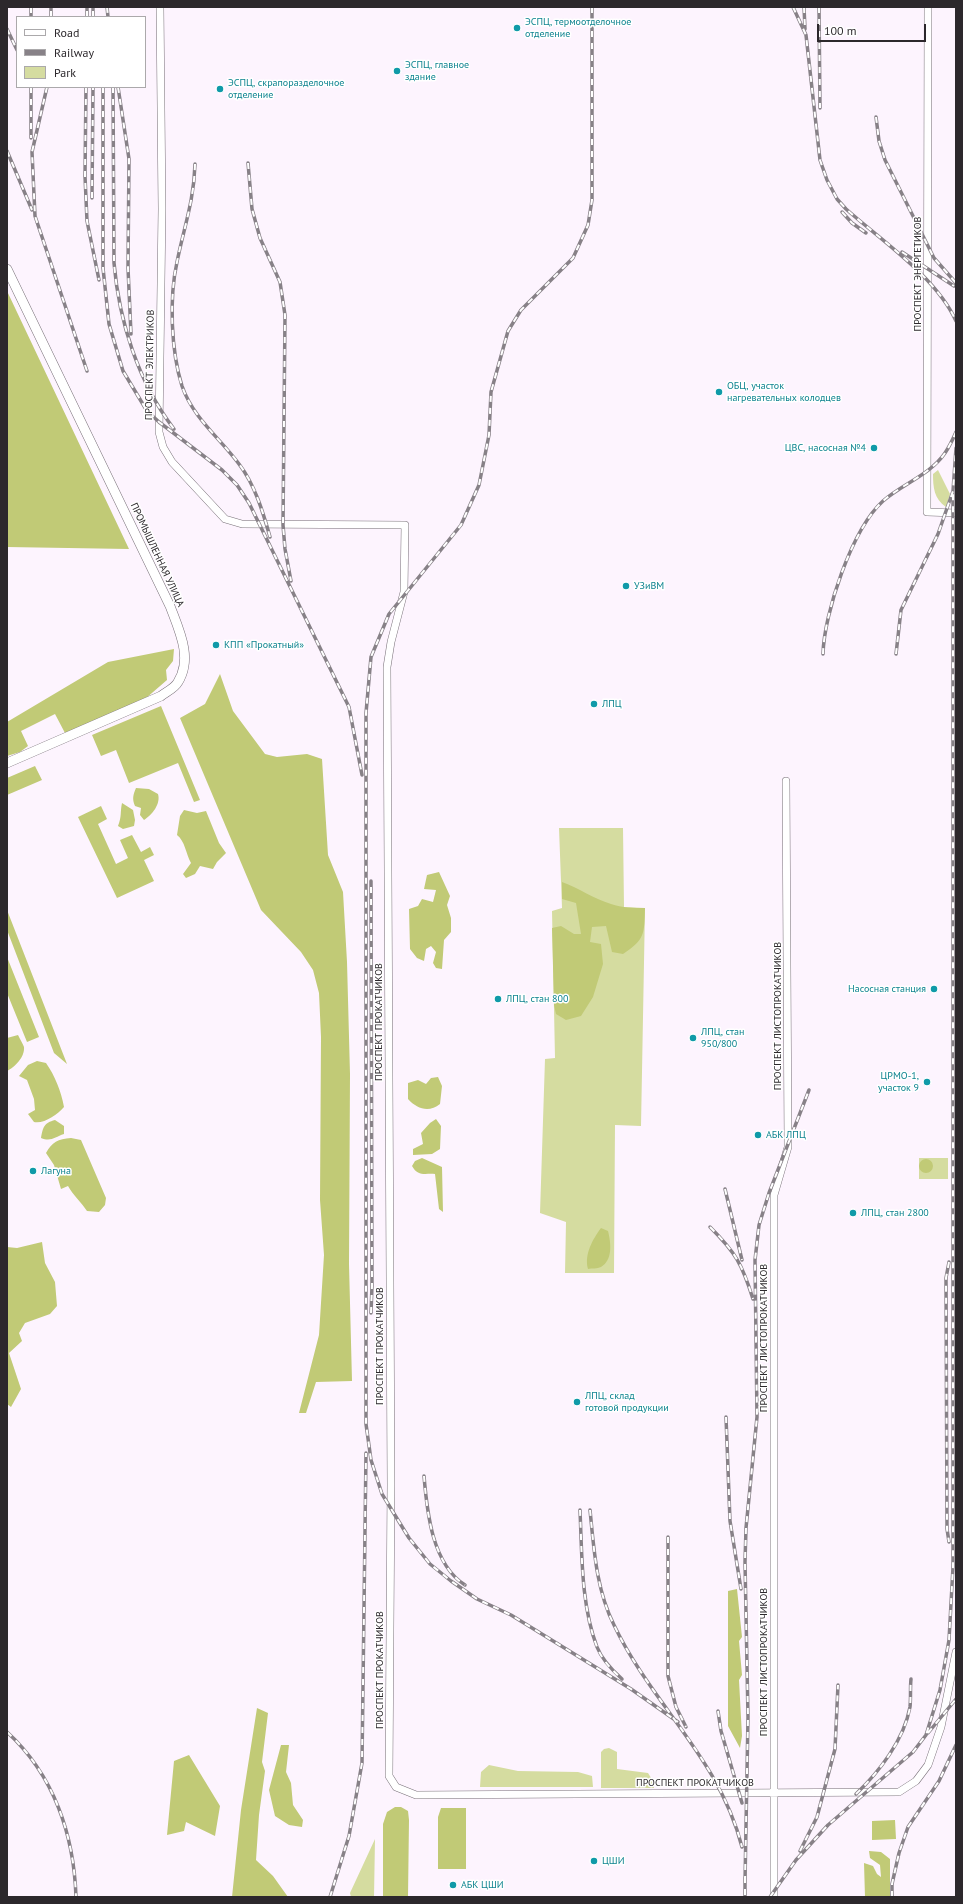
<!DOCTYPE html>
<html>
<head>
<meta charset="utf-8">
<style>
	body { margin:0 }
	#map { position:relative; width:963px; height:1904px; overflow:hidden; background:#fdf4fe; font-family:"PT Sans",sans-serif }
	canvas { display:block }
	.frame { position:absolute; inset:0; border:8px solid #2c282c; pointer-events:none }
	.legend { position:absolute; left:16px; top:16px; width:130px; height:72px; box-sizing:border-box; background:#fff; border:1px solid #aba9ab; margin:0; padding:5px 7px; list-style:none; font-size:12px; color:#2c282c }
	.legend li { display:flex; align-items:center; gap:8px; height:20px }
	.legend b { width:20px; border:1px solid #aba9ab }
	.scale { position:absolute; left:817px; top:24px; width:109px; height:18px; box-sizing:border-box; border:2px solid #2c282c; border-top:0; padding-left:5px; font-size:12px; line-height:14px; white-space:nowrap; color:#2c282c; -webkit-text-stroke:3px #fff; paint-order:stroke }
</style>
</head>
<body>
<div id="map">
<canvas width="963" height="1904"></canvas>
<div class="frame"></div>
<ul class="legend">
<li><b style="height:5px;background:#fff"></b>Road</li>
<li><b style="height:5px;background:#878187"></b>Railway</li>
<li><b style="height:11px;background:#d5dca0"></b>Park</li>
</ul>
<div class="scale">100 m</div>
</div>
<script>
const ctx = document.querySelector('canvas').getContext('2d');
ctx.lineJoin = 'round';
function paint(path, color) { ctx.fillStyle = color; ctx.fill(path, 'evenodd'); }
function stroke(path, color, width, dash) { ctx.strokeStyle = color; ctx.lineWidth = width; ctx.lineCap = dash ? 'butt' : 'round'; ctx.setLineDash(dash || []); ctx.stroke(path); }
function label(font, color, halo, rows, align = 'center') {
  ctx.font = font + ' "PT Sans",sans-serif'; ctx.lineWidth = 3; ctx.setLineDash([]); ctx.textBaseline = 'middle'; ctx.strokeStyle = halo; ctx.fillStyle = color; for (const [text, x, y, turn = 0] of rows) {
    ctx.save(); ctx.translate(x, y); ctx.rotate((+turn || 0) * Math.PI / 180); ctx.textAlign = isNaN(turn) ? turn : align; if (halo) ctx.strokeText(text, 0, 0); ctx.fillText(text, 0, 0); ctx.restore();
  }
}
paint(new Path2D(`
	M938 470 950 494 946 507C934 499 933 487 933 474Z
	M559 828H623L624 907 645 908 641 1126 615 1125 614 1273H565L566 1222 540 1213 545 1059 555 1058 552 911 562 908Z
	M919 1158H948V1179H919Z
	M609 1748 617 1752V1769L648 1773 653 1781 654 1788H601V1752L604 1749Z
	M489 1765 518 1771 578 1772 592 1776 593 1787H480L481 1772Z
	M375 1839 374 1897H351L350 1893Z`), '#d5dca0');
paint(new Path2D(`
	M7 291 129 549 7 547Z
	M174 649 173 661 166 670 167 680 145 699 65 733 55 714 21 731 28 746 20 752 7 756V722L108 662Z
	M220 674 233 711 265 754 277 757 307 754 322 759 328 855 343 892 347 962 350 1074 349 1264 352 1381 316 1382 306 1413H299L319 1335 324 1255 320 1200 321 1037 319 993 313 970 301 952 261 910 180 718 205 704Z
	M161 706 200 800 194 802 178 763 129 783 116 750 101 756 92 735Z
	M35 766 42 780 7 795V778Z
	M136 788 149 789 158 794C161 804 152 815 144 820L140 815 141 808 135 806C132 799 133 795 136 788Z
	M122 803 133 810 135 820 134 826 123 829 118 826C122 816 120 812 122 803Z
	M101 806 107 819 98 824 116 864 128 858 120 840 132 835 141 852 150 847 154 855 144 860 154 881 117 898 78 817Z
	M184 810 197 813 206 811 219 843 226 853 217 862 213 869 200 866 195 874 186 878 183 874 191 863C186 854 185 841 177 835L180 816Z
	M439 872 450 896 447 905 451 918V932L444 940 442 969 436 968 433 963 436 952 431 946 426 949 424 961 417 958 410 949 409 909 418 906 422 899 433 902 436 890 424 889 427 875Z
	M562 882C579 888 594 899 611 904 622 908 634 908 645 908 644 933 646 939 623 954L612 952 606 926 592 927 590 942 601 944 603 964 593 997 581 1016 566 1020 556 1014 554 1005 552 928 561 926 574 934H581L576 903 562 899Z
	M7 910 67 1064 54 1053 7 930Z
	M7 957 39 1037 27 1042 7 993Z
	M18 1035C20 1039 23 1044 24 1047 25 1057 15 1067 7 1071V1038Z
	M37 1061 46 1063C55 1076 61 1091 64 1107 57 1115 44 1124 34 1122L28 1114 35 1110 34 1099 27 1080 19 1076 28 1065Z
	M438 1077 442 1086 440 1104C429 1113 417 1109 408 1099V1083L418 1080 426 1084 431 1078Z
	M436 1119 441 1126 440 1149 432 1154 413 1155V1149L423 1144 421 1133 430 1123Z
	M55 1120 64 1126V1134C55 1137 51 1142 41 1138 43 1127 44 1123 55 1120Z
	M71 1138 81 1140 106 1198 105 1205 99 1212 87 1211C81 1202 73 1195 68 1186L61 1189 54 1165 46 1153C52 1142 58 1139 71 1138Z
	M422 1158 442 1167 443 1212 439 1209 435 1174C425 1173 418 1177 412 1166L415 1161Z
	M919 1166a7 7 0 1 1 14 0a7 7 0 1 1-14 0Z
	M601 1228 608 1231C611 1243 613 1260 601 1267 597 1269 592 1268 588 1269 584 1254 593 1239 601 1228Z
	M42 1242 45 1263 55 1282 57 1306 50 1314 25 1323 19 1333 22 1341 9 1353 21 1389 11 1407 7 1404V1247L17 1248Z
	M737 1589 742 1637 739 1641 742 1675 739 1680 742 1736 740 1748 728 1726V1591Z
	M257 1708 268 1713 262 1762 265 1771 259 1815 256 1860 273 1876 288 1897H232L241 1810Z
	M281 1745H289L286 1772 291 1783 293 1805 303 1820 302 1827 289 1825 275 1816 269 1790Z
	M189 1755 220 1806 215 1836 186 1822 184 1831 167 1835 174 1761Z
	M395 1807H401L408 1811 409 1820 408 1897H383V1824L387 1812Z
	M441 1808H466V1869H438V1817Z
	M895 1820 896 1839 872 1840V1821Z
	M869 1851 881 1852 890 1859V1897H865L864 1863 873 1866 877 1874 881 1877 880 1865 870 1858Z`), '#c1ca76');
const minor = new Path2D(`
	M160 7 162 209 159 432 163 447 172 462 225 519 242 524 405 525 404 592 391 642 387 667 391 1484 389 1776 396 1787 416 1795 899 1792 916 1781 928 1765 941 1727 956 1652
	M928 7 927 512 956 513
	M774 1897V1195L788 1147 786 781`);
const tertiary = new Path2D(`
	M7 269 170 606C179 630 193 658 178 682 175 688 166 692 161 696L7 763`);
stroke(minor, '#787078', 8);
stroke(tertiary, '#787078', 10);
stroke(minor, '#fff', 7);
stroke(tertiary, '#fff', 9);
const rail = new Path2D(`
	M31 7V17
	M107 7 108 17
	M592 7V200L588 225 573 258 521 310 508 331 491 392 489 435 479 485 461 525 389 614 371 657 366 713V1424L371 1460 382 1494 409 1538 430 1564 451 1581 477 1599 511 1615 631 1689 678 1722
	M793 7 806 35 820 160 827 180 837 199 846 209C882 241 936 277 956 321
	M804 7 805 29
	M819 7 820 108
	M51 17V7
	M87 17V7
	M93 17V7
	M7 29 17 50
	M31 87V138
	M47 87 32 152 35 216 87 371
	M86 87 85 176 87 221 99 280
	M103 87V268L109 324 123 371 147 411 159 422 222 470 237 485 249 503 349 707 362 775
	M113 87 114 263C119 321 138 382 174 429
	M118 87 129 159 128 268 131 334
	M876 117 879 141 885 160 934 258 956 283
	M7 151 32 210
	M248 163 252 209 260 238 280 282 285 315 283 525 285 549 291 581
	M195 164C194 201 184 227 177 262 169 298 171 351 182 386 193 418 220 438 239 464 255 485 263 512 270 537
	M92 198 93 87
	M842 212 852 223 866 233
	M902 252 954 286
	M823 654C824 613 852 529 883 501 902 484 930 475 945 453 949 447 953 439 956 432
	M896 654 901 610 938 534 953 491 956 448
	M725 1189 742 1260
	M710 1227C736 1253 742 1264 753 1299
	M949 1262 946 1278 947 1529 949 1542
	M371 1313 372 1286 371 881
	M726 1417 730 1521 741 1589
	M424 1476C427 1512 432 1564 465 1585
	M580 1510C582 1555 581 1605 597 1647 602 1660 612 1670 622 1679
	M590 1510C594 1549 596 1589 614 1625 652 1705 719 1757 742 1847
	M668 1537V1676L676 1707 686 1727
	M718 1711 721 1731 742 1803
	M7 1732C54 1775 74 1835 76 1897
	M928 1733 956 1699
	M856 1794C879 1772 904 1740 910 1707 911 1698 910 1688 911 1679
	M800 1851 817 1817 835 1749 838 1685
	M745 1877V1897
	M745 1882 748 1717 745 1562 746 1528 757 1417 755 1260 759 1225 769 1193 809 1090
	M330 1897 349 1836 362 1763 366 1453
	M770 1897 796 1860 828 1825 913 1752 926 1735 940 1690 949 1640 953 1567V491
	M892 1897V1884L899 1853 908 1827 939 1781 956 1745`);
stroke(rail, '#878187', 3.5);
stroke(rail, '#fff', 2, [6]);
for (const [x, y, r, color] of [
	[517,28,4,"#0f9aa8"],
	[397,71,4,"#0f9aa8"],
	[220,89,4,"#0f9aa8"],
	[719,392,4,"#0f9aa8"],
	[874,448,4,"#0f9aa8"],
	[626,586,4,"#0f9aa8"],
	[216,645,4,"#0f9aa8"],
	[594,704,4,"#0f9aa8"],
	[934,989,4,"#0f9aa8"],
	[498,999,4,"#0f9aa8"],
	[693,1038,4,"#0f9aa8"],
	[927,1082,4,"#0f9aa8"],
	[758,1135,4,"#0f9aa8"],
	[33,1171,4,"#0f9aa8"],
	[853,1213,4,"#0f9aa8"],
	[577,1402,4,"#0f9aa8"],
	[594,1861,4,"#0f9aa8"],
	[453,1885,4,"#0f9aa8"]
]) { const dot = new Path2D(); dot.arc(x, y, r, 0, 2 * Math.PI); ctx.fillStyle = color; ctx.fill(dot); stroke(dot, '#fff', 1.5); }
label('10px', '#0d838f', '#fff', [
	["ЭСПЦ, термоотделочное",525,22],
	["отделение",525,34],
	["ЭСПЦ, главное",405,65],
	["здание",405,77],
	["ЭСПЦ, скрапоразделочное",228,83],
	["отделение",228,95],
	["ОБЦ, участок",727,386],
	["нагревательных колодцев",727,398],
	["ЦВС, насосная №4",866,448,"right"],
	["УЗиВМ",634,586],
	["КПП «Прокатный»",224,645],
	["ЛПЦ",602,704],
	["Насосная станция",926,989,"right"],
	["ЛПЦ, стан 800",506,999],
	["ЛПЦ, стан",701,1032],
	["950/800",701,1044],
	["ЦРМО-1,",919,1076,"right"],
	["участок 9",919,1088,"right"],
	["АБК ЛПЦ",766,1135],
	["Лагуна",41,1171],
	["ЛПЦ, стан 2800",861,1213],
	["ЛПЦ, склад",585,1396],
	["готовой продукции",585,1408],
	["ЦШИ",602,1861],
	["АБК ЦШИ",461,1885]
], 'left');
label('10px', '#2c282c', '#fff', [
	["ПРОСПЕКТ ЭНЕРГЕТИКОВ",918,274,-90],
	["ПРОСПЕКТ ЭЛЕКТРИКОВ",150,365,-89],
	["ПРОМЫШЛЕННАЯ УЛИЦА",157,555,65],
	["ПРОСПЕКТ ЛИСТОПРОКАТЧИКОВ",778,1016,-90],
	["ПРОСПЕКТ ПРОКАТЧИКОВ",379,1022,-90],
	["ПРОСПЕКТ ЛИСТОПРОКАТЧИКОВ",764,1338,-90],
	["ПРОСПЕКТ ПРОКАТЧИКОВ",380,1346,-90],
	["ПРОСПЕКТ ЛИСТОПРОКАТЧИКОВ",764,1662,-90],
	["ПРОСПЕКТ ПРОКАТЧИКОВ",380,1670,-90],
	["ПРОСПЕКТ ПРОКАТЧИКОВ",695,1783]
]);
</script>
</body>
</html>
